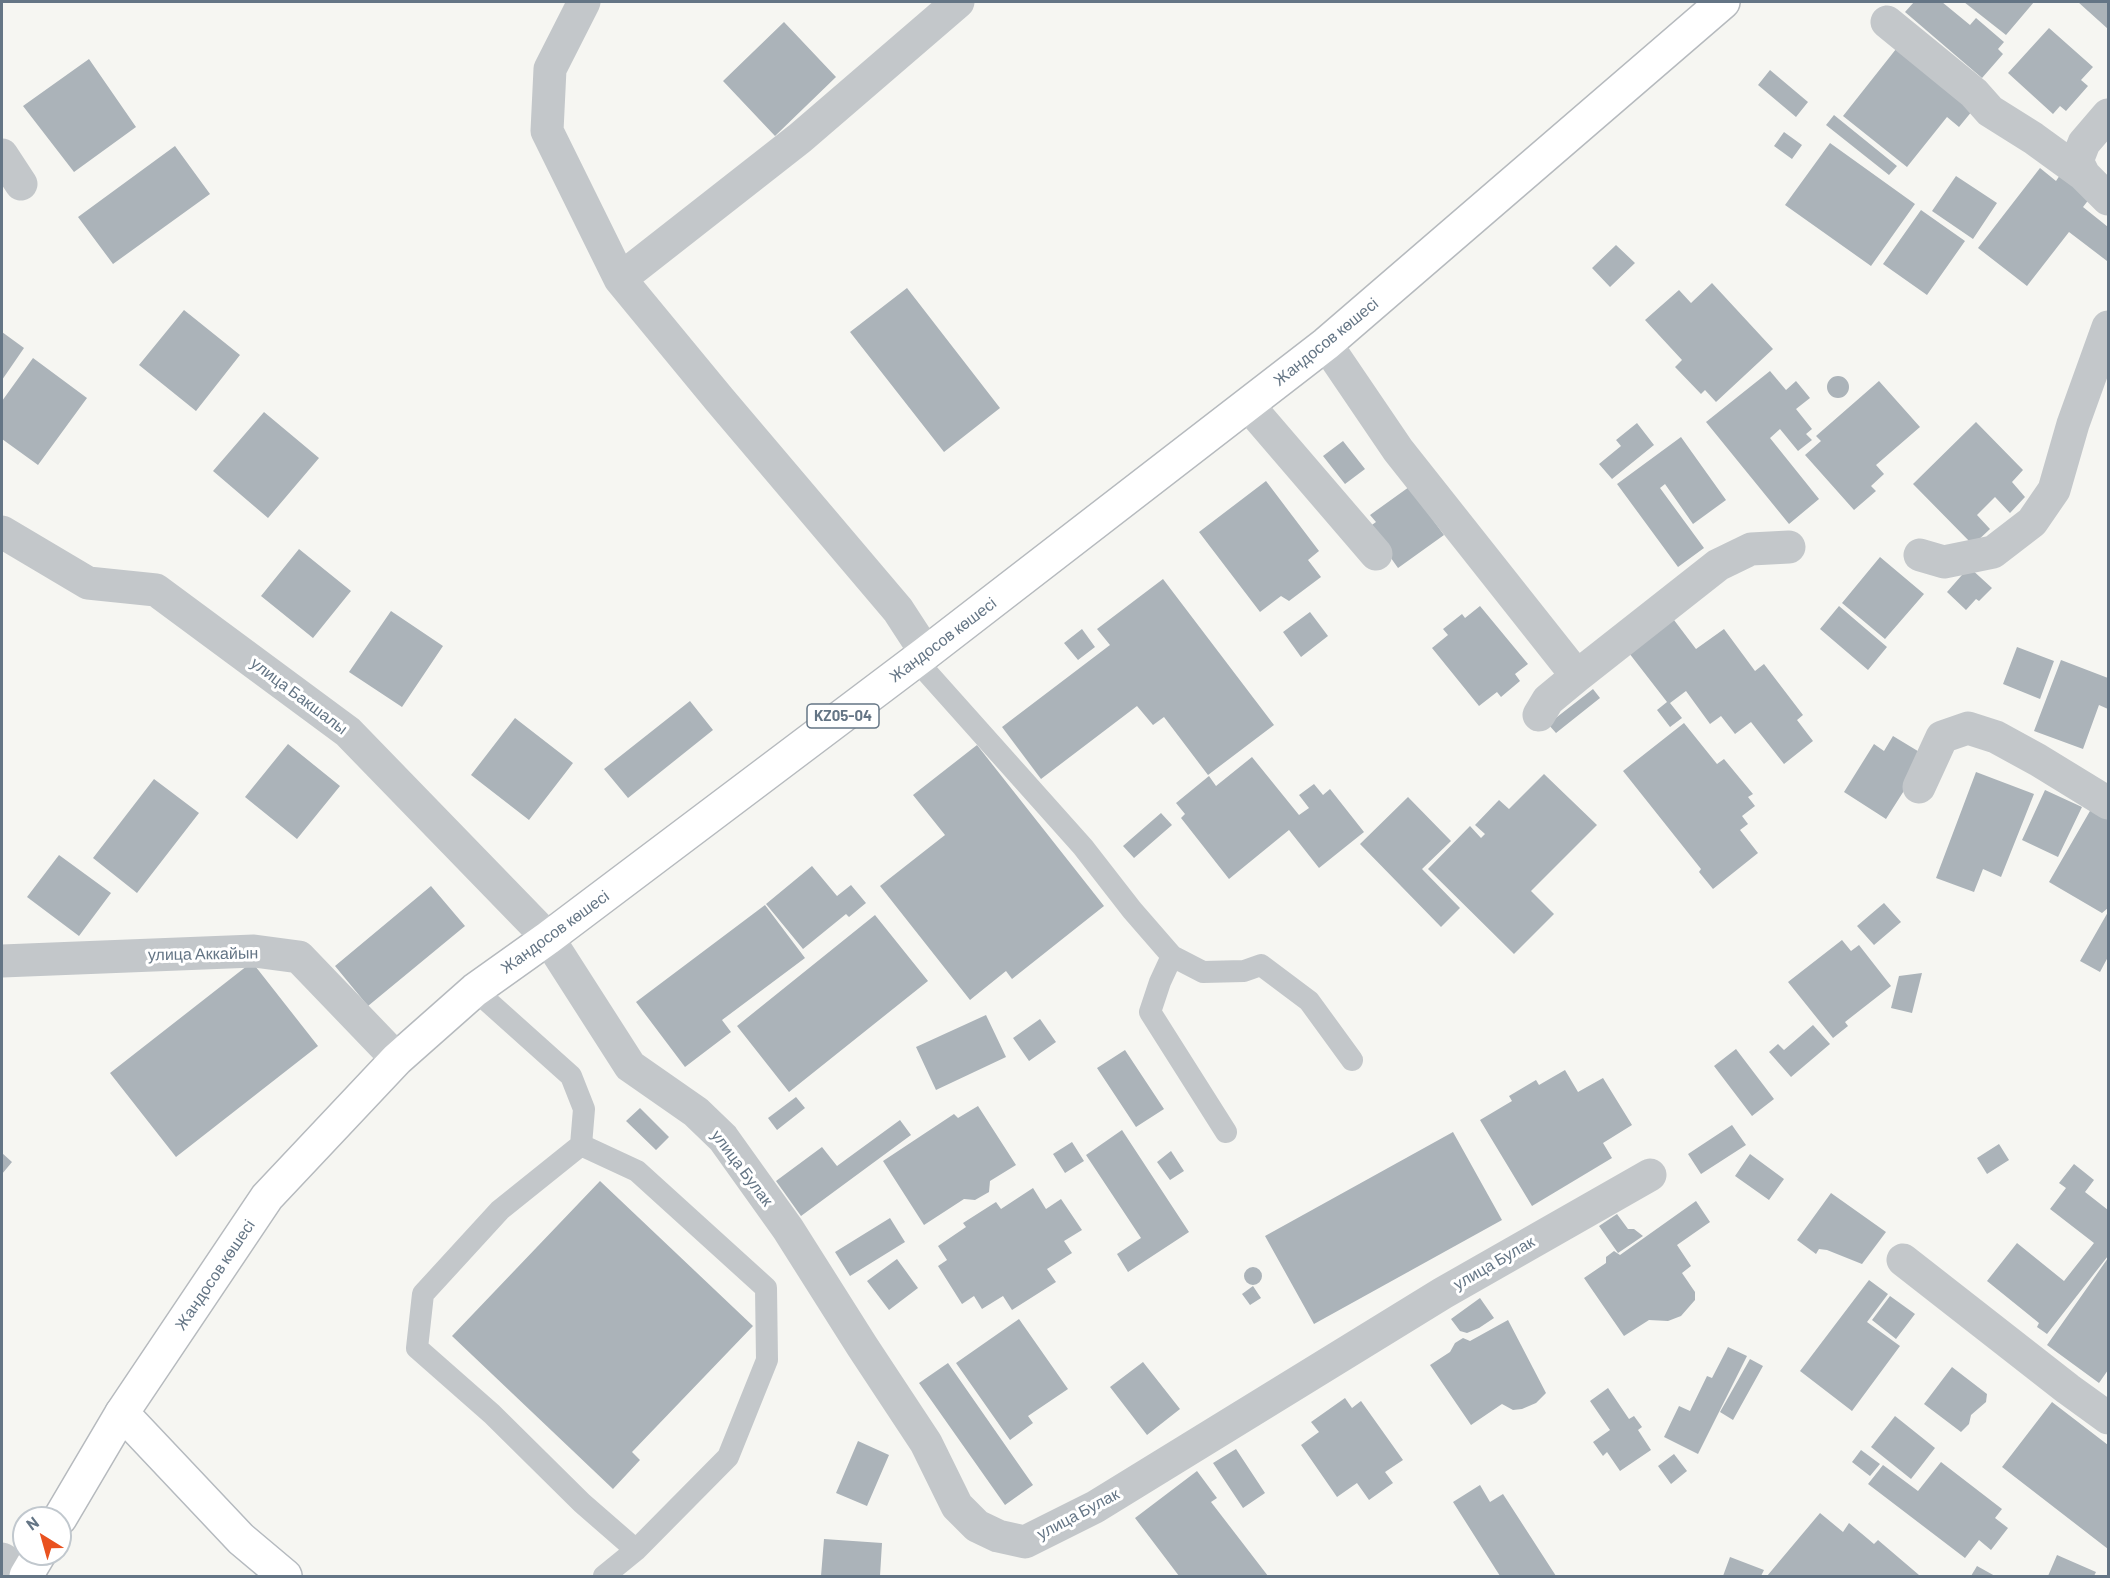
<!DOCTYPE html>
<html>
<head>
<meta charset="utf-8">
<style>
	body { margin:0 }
	#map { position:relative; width:2110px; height:1578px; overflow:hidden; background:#f6f6f2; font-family:Barlow,sans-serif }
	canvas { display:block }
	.frame { position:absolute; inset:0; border:3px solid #647585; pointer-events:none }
	.north { position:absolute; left:12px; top:1506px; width:60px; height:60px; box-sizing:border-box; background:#fff; border:2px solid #c1c8ce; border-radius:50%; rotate:323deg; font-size:16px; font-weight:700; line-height:24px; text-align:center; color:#647585 }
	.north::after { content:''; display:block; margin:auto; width:21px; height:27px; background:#e95220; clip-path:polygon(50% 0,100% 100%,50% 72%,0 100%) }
</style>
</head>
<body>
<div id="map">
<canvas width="2110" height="1578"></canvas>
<div class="frame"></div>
<div class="north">N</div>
</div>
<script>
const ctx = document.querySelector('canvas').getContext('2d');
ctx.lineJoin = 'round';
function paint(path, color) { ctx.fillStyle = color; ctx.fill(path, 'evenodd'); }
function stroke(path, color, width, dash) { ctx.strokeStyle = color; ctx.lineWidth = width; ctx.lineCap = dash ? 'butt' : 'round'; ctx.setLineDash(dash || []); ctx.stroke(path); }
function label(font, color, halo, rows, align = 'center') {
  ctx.font = font + ' Barlow,sans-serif'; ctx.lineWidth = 6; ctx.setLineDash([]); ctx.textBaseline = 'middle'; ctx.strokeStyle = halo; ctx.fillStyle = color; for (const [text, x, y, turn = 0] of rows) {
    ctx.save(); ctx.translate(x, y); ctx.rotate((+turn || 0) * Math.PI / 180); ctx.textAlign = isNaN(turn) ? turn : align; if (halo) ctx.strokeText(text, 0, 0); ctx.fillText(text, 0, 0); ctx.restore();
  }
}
paint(new Path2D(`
	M1914 2H1942L1970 25 1976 18 2004 42 1998 49 2003 54 1982 78 1905 12Z
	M1964 2H2034L2006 35Z
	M2078 2H2108V29Z
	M784 22 836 77 775 136 723 81Z
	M2049 28 2093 67 2081 80 2088 86 2066 111 2060 106 2053 114 2008 73Z
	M1900 44 1977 105 1959 127 1947 117 1907 167 1843 116Z
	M89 59 136 127 74 172 23 106Z
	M1770 70 1808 102 1796 117 1758 85Z
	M1834 115 1897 166 1889 175 1826 125Z
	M1784 132 1802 145 1792 159 1774 146Z
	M1830 143 1915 204 1871 266 1785 205Z
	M175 146 210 194 113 264 78 217Z
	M2040 168 2056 181 2060 175 2090 198 2083 207 2108 227V259L2107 261 2069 232 2027 286 1978 248Z
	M1956 176 1997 203 1973 239 1932 211Z
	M1921 210 1965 241 1927 295 1883 264Z
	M1616 245 1635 263 1610 287 1592 268Z
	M1712 283 1773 349 1716 402 1705 390 1701 394 1675 367 1682 360 1645 320 1679 290 1691 303Z
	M907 288 1000 408 944 452 850 332Z
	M184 310 240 355 196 411 139 365Z
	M2 332 24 348 2 380Z
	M33 358 87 398 38 465 2 439V401Z
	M1770 371 1786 390 1796 381 1810 398 1796 409 1812 429 1806 434 1812 440 1798 451 1780 429 1770 438 1819 499 1789 524 1706 422Z
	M1827 387a11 11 0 1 1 22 0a11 11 0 1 1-22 0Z
	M1879 381 1920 427 1876 465 1884 474 1871 486 1876 491 1854 510 1805 455 1821 441 1816 436Z
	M264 412 319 458 268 518 213 471Z
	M1976 422 2023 470 2012 482 2025 497 2010 513 1995 497 1977 515 1990 529 1973 545 1913 484Z
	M1637 423 1654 445 1612 479 1599 464 1621 446 1616 440Z
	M1681 437 1726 500 1693 524 1665 484 1660 488 1704 548 1678 567 1617 484Z
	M1343 441 1365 469 1345 484 1323 456Z
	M1266 481 1319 551 1308 560 1321 577 1289 601 1281 596 1260 612 1199 532Z
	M1409 487 1444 535 1398 568 1369 527 1376 522 1370 515Z
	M299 549 351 591 313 638 261 596Z
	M1880 557 1924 594 1885 639 1842 603Z
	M1969 567 1992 588 1979 601 1976 599 1966 610 1947 592Z
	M1163 579 1274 725 1208 775 1164 717 1153 725 1137 706 1041 779 1002 727 1110 645 1097 629Z
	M1480 606 1528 664 1515 674 1520 681 1501 697 1497 692 1479 706 1432 648 1448 635 1443 629 1462 614 1465 618Z
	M1839 606 1887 647 1868 670 1820 629Z
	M391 611 443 646 402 707 349 672Z
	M1310 612 1328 636 1301 657 1283 632Z
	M1674 620 1696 649 1724 629 1755 671 1764 664 1803 715 1797 720 1813 741 1784 764 1751 722 1735 734 1721 716 1710 724 1686 691 1670 703 1682 718 1670 727 1657 710 1667 702 1629 653Z
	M1082 629 1095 647 1078 660 1064 643Z
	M2017 647 2054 661 2040 699 2003 684Z
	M2061 660 2108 678V709L2099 705 2083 749 2034 731Z
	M1593 689 1600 698 1556 733 1548 724Z
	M690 701 713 730 628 798 604 769Z
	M515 718 573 763 529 820 471 775Z
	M1684 723 1717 764 1724 759 1753 794 1748 797 1755 806 1742 816 1748 824 1740 830 1758 853 1713 889 1699 872 1701 869 1623 771Z
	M1893 736 1926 756 1886 819 1844 792 1874 744 1884 751Z
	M288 744 340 786 297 839 245 797Z
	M977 745 1104 906 1012 979 1006 971 970 1000 880 886 945 835 913 795Z
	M1252 757 1299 815 1309 808 1299 795 1314 784 1323 795 1330 789 1364 832 1319 868 1289 830 1229 879 1181 818 1185 814 1176 803 1209 776 1216 786Z
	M1976 772 2034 794 2001 877 1983 869 1974 892 1936 878Z
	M1544 774 1597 825 1531 891 1554 914 1514 954 1428 869 1470 826 1481 838 1485 834 1475 825 1499 800 1509 809Z
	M154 779 199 813 137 893 93 858Z
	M2045 790 2082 807 2058 857 2022 840Z
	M1408 797 1451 841 1422 869 1460 908 1441 927 1360 844Z
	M2094 804 2108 813V908L2102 913 2049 882Z
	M1161 813 1172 825 1134 858 1123 846Z
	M59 855 111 893 79 936 27 897Z
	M812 866 837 896 851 885 866 903 849 917 846 914 803 949 766 904Z
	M431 886 465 926 368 1006 335 966Z
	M1884 903 1901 922 1874 945 1857 926Z
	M765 905 805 958 722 1020 731 1032 685 1067 636 1002Z
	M2108 912V957L2100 972 2080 961Z
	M875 915 928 981 789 1092 737 1026Z
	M1842 940 1851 951 1859 945 1891 986 1845 1022 1848 1026 1833 1038 1788 982Z
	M252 962 318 1046 176 1157 110 1073Z
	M1922 973 1912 1013 1891 1008 1899 976Z
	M986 1015 1006 1057 936 1090 916 1047Z
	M1040 1019 1056 1042 1029 1061 1013 1038Z
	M1813 1025 1830 1044 1791 1077 1769 1052 1778 1044 1784 1050Z
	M1736 1049 1774 1099 1752 1116 1714 1066Z
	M1125 1050 1164 1109 1136 1127 1097 1068Z
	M1565 1070 1578 1092 1603 1078 1632 1125 1603 1143 1612 1158 1532 1206 1480 1120 1512 1101 1509 1096 1536 1080 1539 1085Z
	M796 1097 805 1108 777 1130 768 1118Z
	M978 1106 1016 1165 990 1181 989 1192 975 1200 964 1199 924 1225 883 1161 954 1114 958 1118Z
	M640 1108 669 1137 656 1150 626 1121Z
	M900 1120 911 1135 801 1216 776 1181 822 1147 837 1166Z
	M1732 1125 1746 1145 1701 1174 1688 1154Z
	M1122 1130 1189 1232 1128 1272 1117 1254 1141 1238 1086 1155Z
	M1453 1132 1502 1220 1314 1324 1265 1236Z
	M1072 1142 1084 1161 1065 1173 1053 1154Z
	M1999 1144 2009 1160 1987 1174 1977 1158Z
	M1171 1151 1184 1171 1170 1180 1157 1162Z
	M2 1153 12 1162 2 1174Z
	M1750 1154 1784 1179 1769 1200 1735 1176Z
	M2074 1164 2094 1180 2085 1192 2108 1210V1256L2047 1334 2037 1327 2039 1323 1987 1281 2017 1243 2064 1281 2094 1243 2050 1209 2066 1188 2059 1183Z
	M600 1181 753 1326 632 1452 640 1460 613 1489 452 1336Z
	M1033 1188 1046 1209 1061 1199 1082 1230 1064 1241 1072 1253 1047 1269 1056 1282 1012 1310 1003 1296 982 1309 974 1296 962 1304 938 1266 947 1260 938 1246 966 1227 963 1223 996 1202 1001 1209Z
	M1831 1193 1886 1232 1862 1264 1827 1250 1819 1249 1816 1254 1797 1240Z
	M1696 1201 1710 1222 1677 1245 1691 1266 1682 1273 1695 1292V1300L1681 1316 1668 1321 1649 1320 1624 1336 1584 1278 1606 1263V1257L1614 1251 1620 1255Z
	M1617 1214 1628 1229H1634L1643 1236 1618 1253 1599 1226Z
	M890 1218 905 1242 850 1276 835 1252Z
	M2108 1258V1370L2099 1383 2047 1345Z
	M897 1259 918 1288 889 1310 867 1281Z
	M1244 1276a9 9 0 1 1 18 0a9 9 0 1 1-18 0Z
	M1869 1280 1888 1294 1867 1322 1900 1346 1852 1411 1800 1371Z
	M1253 1286 1261 1298 1250 1305 1242 1294Z
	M1890 1296 1915 1314 1896 1339 1872 1320Z
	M1480 1298 1494 1318 1479 1328 1467 1333 1460 1331 1451 1319Z
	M1019 1319 1068 1389 1028 1416 1033 1423 1010 1440 956 1363Z
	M1508 1320 1546 1393 1536 1403 1522 1409 1513 1410 1502 1404 1471 1425 1430 1365 1450 1352 1455 1343 1463 1338 1470 1341Z
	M1728 1347 1747 1356 1698 1454 1664 1437 1679 1406 1690 1411 1707 1376 1712 1378Z
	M1750 1359 1763 1366 1733 1420 1720 1412Z
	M1143 1362 1180 1409 1147 1435 1110 1387Z
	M948 1363 1033 1485 1005 1505 919 1383Z
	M1952 1367 1987 1394 1986 1402 1971 1415 1969 1424 1961 1432 1924 1404Z
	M1608 1388 1629 1419 1634 1416 1642 1427 1638 1430 1651 1450 1620 1471 1607 1452 1603 1456 1593 1442 1610 1430 1590 1401Z
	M1345 1398 1352 1408 1361 1401 1403 1460 1385 1472 1393 1483 1369 1500 1357 1483 1337 1497 1301 1445 1319 1432 1311 1422Z
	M2052 1402 2108 1445V1549L2002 1467Z
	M1895 1416 1935 1448 1911 1479 1871 1447Z
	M858 1441 889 1455 867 1506 836 1493Z
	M1236 1449 1265 1493 1243 1508 1213 1463Z
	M1861 1450 1880 1464 1870 1476 1852 1462Z
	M1674 1454 1687 1471 1671 1484 1658 1466Z
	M1941 1462 2002 1509 1995 1518 2008 1528 1991 1550 1979 1540 1965 1558 1868 1484 1883 1465 1918 1491Z
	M1197 1471 1217 1498 1211 1502 1268 1576H1179L1135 1518Z
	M1480 1485 1490 1502 1503 1494 1556 1576H1500L1453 1502Z
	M1820 1513 1843 1532 1849 1523 1874 1544 1878 1540 1919 1575 1918 1576H1767Z
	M824 1539 882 1543 880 1576H821Z
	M2057 1555 2096 1572 2094 1576H2048Z
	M1730 1557 1764 1570 1761 1576H1723Z
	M1977 1566 1995 1576H1971Z`), '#abb3b9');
const secondary = new Path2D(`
	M122 1413 241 1539 285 1576`);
const primary = new Path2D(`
	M60 1518 122 1413 267 1197 397 1059 475 990 548 938 926 653 1326 344 1723 2
	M26 1576 39 1554`);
stroke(secondary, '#b5babf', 36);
stroke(primary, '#b6babe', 36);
stroke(new Path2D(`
	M916 660 1083 847 1132 910 1172 956 1160 982 1150 1012 1226 1132
	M1172 956 1203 972 1244 971 1261 965 1309 1001 1352 1060
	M475 990 571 1076 584 1109 581 1145
	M604 1576 636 1550 728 1457 767 1360 766 1288 637 1171 581 1145 500 1210 423 1294 417 1348 492 1414 582 1503 636 1550`), '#c3c7ca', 22);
stroke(new Path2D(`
	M584 2 550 69 547 131 620 279
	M1887 22 1974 93 1990 111 2033 138 2084 175
	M2108 115 2084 143 2077 161 2084 175 2108 199
	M2 155 21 184
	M1326 344 1398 450 1577 676 1718 565 1751 549 1789 547
	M1248 405 1376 554
	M2 532 88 583 156 590 348 732 548 938 630 1066 696 1112 723 1138 788 1229 862 1346 926 1443 957 1506 977 1526 998 1536 1025 1542 1095 1507 1443 1293 1650 1175
	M1920 555 1944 562 1993 552 2032 522 2054 490 2073 424 2108 327
	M926 653 898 610 719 399 620 279 800 138 958 2
	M1539 715 1548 700 1577 676
	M1919 787 1942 737 1968 728 1996 737 2038 760 2108 803
	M2 961 254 951 299 957 397 1059
	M1903 1260 2068 1389 2108 1418
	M2 1559 27 1574`), '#c3c7ca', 33);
stroke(secondary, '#fff', 33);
stroke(primary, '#fff', 33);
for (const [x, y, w] of [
	[843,716,72]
]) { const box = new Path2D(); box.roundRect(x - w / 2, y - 12, w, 24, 4.5); ctx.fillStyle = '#fff'; ctx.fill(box); stroke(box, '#647585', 1.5); }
label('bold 15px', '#647585', null, [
	["KZ05-04",843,716]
]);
label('16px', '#647585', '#fff', [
	["Жандосов көшесі",1326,342,-39],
	["Жандосов көшесі",943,640,-37],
	["улица Бакшалы",299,696,37],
	["Жандосов көшесі",555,932,-36],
	["улица Аккайын",203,954,-1],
	["улица Булак",742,1168,53],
	["улица Булак",1494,1263,-30],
	["Жандосов көшесі",215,1275,-56],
	["улица Булак",1078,1514,-28]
]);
</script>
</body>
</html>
